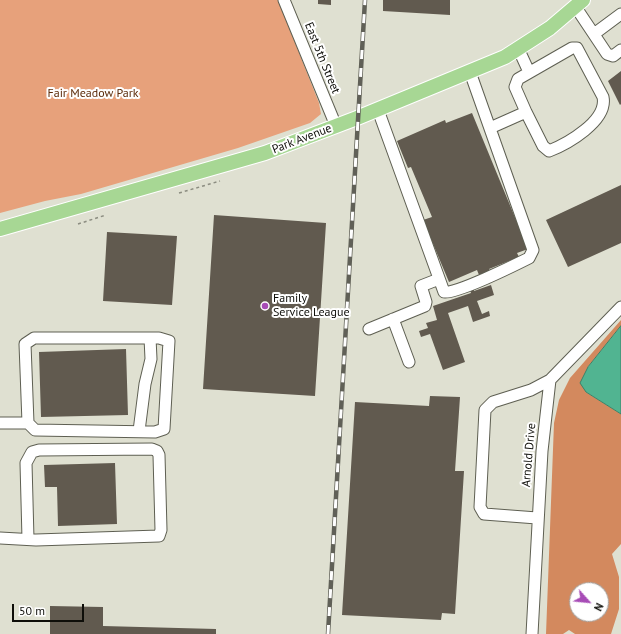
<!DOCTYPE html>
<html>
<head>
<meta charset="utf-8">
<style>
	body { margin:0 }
	#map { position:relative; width:621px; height:634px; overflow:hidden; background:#dfe0d1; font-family:"PT Sans",sans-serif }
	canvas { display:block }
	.north { position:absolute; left:569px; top:582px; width:40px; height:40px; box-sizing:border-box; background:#fff; border:1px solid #9f9f9d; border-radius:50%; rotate:117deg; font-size:11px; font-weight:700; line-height:16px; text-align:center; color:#0e0e09 }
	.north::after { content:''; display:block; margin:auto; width:14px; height:18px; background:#a74cb6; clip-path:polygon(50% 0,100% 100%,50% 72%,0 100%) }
	.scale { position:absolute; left:12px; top:604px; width:72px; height:18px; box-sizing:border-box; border:2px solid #0e0e09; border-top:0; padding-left:5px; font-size:12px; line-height:14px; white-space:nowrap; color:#0e0e09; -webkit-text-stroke:3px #fff; paint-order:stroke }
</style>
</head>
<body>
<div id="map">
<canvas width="621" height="634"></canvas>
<div class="north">N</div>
<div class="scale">50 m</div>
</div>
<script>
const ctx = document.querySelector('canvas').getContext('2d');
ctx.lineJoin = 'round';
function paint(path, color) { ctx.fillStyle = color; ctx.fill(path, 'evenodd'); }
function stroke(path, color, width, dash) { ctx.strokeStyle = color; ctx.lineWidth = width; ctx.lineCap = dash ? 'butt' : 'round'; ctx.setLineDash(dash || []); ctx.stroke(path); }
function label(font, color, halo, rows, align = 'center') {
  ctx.font = font + ' "PT Sans",sans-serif'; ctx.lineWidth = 4; ctx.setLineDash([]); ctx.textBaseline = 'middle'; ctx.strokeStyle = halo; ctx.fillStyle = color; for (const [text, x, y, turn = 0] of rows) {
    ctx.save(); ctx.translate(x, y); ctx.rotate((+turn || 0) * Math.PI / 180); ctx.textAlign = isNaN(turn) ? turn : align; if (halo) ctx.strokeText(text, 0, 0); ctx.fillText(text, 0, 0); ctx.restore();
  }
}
paint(new Path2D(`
	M0 0H278L319 103 321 114 310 123 238 148 81 194 45 201 0 213Z`), '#e7a17b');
paint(new Path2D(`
	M621 320V326L588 367 586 392 621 414V544L612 554 619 577V609L611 634H575L569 630 563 634H546L554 423 559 400 570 378ZM577 590H601V614H577Z`), '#d3895e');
const water = new Path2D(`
	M621 326V414L586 392 580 383 588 367Z`);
paint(water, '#51b491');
stroke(water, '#3d8268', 1);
paint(new Path2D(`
	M318 0H331V5L318 4Z
	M383 0H450V15L383 11Z
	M621 71V104L620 105 608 81Z
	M472 113 528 249 517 253 519 257 489 269 490 271 479 275 477 270 449 282 423 220 432 217 411 167 408 168 397 141 445 120 446 123Z
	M621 185V243L568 267 546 220Z
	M214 215 326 223 315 396 203 389Z
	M107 232 177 236 172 305 103 301Z
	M491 285 494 295 477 301 482 314 489 311 490 316 473 322 468 306 448 313 465 362 443 370 430 334 421 337 419 331 428 328 426 323 437 320 433 306 471 293 470 290 474 289V291Z
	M126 349 128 415 41 417 39 352Z
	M430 396 460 397 455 471H464L455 614 442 613 441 620 342 615 355 402 429 406Z
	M115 463 117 524 58 526 57 487H45L44 465Z
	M50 606 103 607V626L216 629V634H50Z`), '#615a4f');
const minor = new Path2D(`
	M284 0 336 126
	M575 6 607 54 613 56 621 50
	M594 34 621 14
	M518 48 529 72
	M378 110 444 292C452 296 517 264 529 258L533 250 470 72
	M490 128 526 112 543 146 549 151C567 144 608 121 603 97L577 48H572L518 79 515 87 526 112
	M393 319 409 362
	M369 329 425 306 426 302 421 286 439 279
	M0 423H28L35 430 155 432 164 429 169 341 159 338H34L25 344 28 423
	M139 431 145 384 151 359 150 338
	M537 518 484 514 480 507 485 410 493 402 531 390 550 380
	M0 538 36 540 159 536 161 530 159 455 157 451 152 449 39 450 32 452 26 463 28 539
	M532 634 542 451 550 380 621 307`);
const major = new Path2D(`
	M0 229 265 153 357 118 505 57 550 28 583 0`);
stroke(minor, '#5e5f52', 13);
stroke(major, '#fff', 16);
stroke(new Path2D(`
	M179 193 220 181
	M78 224 106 215`), '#8c8d81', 1.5, [3, 3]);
stroke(minor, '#fff', 11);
stroke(major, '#a7d794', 14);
const rail = new Path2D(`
	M328 634 365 0`);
stroke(rail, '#606057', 4.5);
stroke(rail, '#fff', 3, [9]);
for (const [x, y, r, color] of [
	[265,306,4,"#a74cb6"]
]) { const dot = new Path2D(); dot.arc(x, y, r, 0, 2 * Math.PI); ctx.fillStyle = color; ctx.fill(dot); stroke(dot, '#fff', 1.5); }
label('12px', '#0e0e09', '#fff', [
	["East 5th Street",322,58,68],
	["Park Avenue",302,139,-21],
	["Arnold Drive",529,455,-85]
]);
label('12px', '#5b2a09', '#fff', [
	["Fair Meadow Park",93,94]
]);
label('12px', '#0e0e09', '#fff', [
	["Family",273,299],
	["Service League",273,313]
], 'left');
</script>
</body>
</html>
